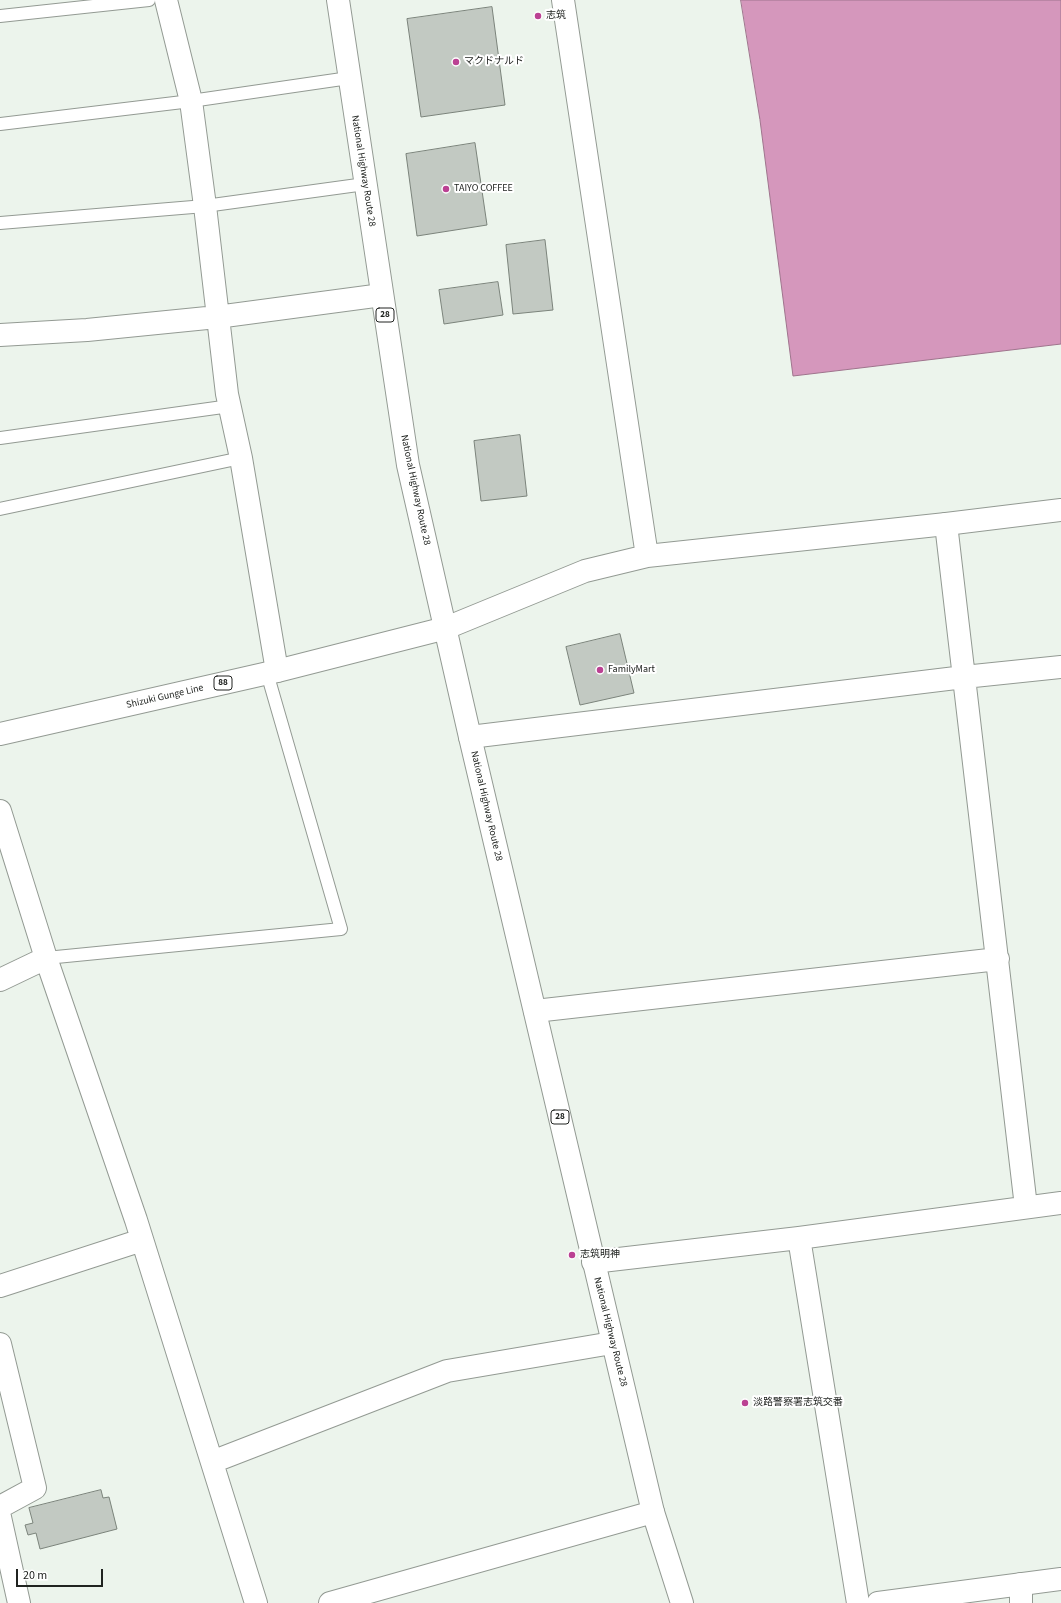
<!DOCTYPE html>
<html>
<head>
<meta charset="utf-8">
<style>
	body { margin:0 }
	#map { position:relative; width:1061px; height:1603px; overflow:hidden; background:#ecf4ec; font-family:"Source Sans 3",sans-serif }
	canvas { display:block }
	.scale { position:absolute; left:16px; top:1569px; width:87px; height:18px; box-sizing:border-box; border:2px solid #202320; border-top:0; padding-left:5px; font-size:12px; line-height:14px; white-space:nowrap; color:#202320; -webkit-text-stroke:3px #fff; paint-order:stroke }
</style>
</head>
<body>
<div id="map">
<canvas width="1061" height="1603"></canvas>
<div class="scale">20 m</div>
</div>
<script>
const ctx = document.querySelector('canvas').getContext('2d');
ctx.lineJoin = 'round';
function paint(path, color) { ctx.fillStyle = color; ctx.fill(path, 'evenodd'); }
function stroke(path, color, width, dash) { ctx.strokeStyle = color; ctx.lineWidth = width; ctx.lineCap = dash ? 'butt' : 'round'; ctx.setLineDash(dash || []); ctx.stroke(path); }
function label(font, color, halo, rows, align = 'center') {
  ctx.font = font + ' "Source Sans 3","Noto Sans JP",sans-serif'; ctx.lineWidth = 4; ctx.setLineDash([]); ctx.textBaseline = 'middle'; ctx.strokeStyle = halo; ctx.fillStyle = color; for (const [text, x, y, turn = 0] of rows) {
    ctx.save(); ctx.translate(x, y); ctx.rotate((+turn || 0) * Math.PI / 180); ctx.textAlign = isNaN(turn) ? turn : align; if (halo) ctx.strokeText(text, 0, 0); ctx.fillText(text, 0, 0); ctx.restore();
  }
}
const water = new Path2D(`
	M741 0H1061V344L793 376 760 120Z`);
paint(water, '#d597bc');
stroke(water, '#9f748d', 1);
const building = new Path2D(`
	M492 7 505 105 421 117 407 19Z
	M475 143 487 225 417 236 406 154Z
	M545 240 553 310 513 314 506 245Z
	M498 282 503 315 444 324 439 290Z
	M520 435 527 496 481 501 474 441Z
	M620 634 634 693 580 705 566 647Z
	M101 1490 103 1498 109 1497 117 1529 40 1549 36 1533 28 1535 25 1525 33 1523 29 1508Z`);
paint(building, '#c2c9c2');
stroke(building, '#7b837b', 1);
const service = new Path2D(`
	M0 16 149 0
	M0 124 191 101 349 78
	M0 223 205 206 365 184
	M0 438 230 406
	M0 509 241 458
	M46 958 341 929 267 673`);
const minor = new Path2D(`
	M166 0 191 101 205 206 227 394 241 458 277 671
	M0 335 87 330 217 317 382 295
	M946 524 1026 1207
	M470 737 964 677 1061 667
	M0 811 46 958 136 1220 256 1603
	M0 980 46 958
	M535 1011 998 959
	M799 1238 858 1603
	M593 1262 799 1238 1061 1203
	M0 1286 142 1240
	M0 1344 35 1488 0 1507
	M212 1462 447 1371 612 1343
	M0 1517 19 1603
	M330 1603 653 1512
	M1021 1603V1584`);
const tertiary = new Path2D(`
	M563 0 647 556
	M446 628 585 571 647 556 946 524 1061 510
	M878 1603 1061 1579`);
const primary = new Path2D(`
	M0 734 277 671 446 628`);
const trunk = new Path2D(`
	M338 0 408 465 470 737 653 1512 682 1603`);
stroke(service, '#939a93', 14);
stroke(minor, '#939a93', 24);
stroke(tertiary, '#939a93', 24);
stroke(primary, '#939a93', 24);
stroke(trunk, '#939a93', 24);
stroke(service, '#fff', 12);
stroke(minor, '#fff', 22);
stroke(tertiary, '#fff', 22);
stroke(primary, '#fff', 22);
stroke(trunk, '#fff', 22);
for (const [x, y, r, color] of [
	[538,16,4,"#bb4193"],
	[456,62,4,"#bb4193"],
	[446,189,4,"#bb4193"],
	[600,670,4,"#bb4193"],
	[572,1255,4,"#bb4193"],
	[745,1403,4,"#bb4193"]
]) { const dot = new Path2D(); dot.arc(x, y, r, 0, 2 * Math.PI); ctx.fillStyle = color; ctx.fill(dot); stroke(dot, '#fff', 1.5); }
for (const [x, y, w] of [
	[385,315,18],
	[223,683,18],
	[560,1117,18]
]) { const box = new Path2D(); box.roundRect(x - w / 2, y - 7, w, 14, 3); ctx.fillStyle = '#fff'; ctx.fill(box); stroke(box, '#202320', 1); }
label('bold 9px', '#202320', null, [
	["28",385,315],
	["88",223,683],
	["28",560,1117]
]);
label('10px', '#202320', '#fff', [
	["志筑",546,16],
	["マクドナルド",464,62],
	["TAIYO COFFEE",454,189],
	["FamilyMart",608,670],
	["志筑明神",580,1255],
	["淡路警察署志筑交番",753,1403]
], 'left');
label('10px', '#202320', '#fff', [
	["National Highway Route 28",363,171,81],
	["National Highway Route 28",415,490,78],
	["Shizuki Gunge Line",165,697,-13],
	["National Highway Route 28",486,806,77],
	["National Highway Route 28",610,1332,76]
]);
</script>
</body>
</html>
